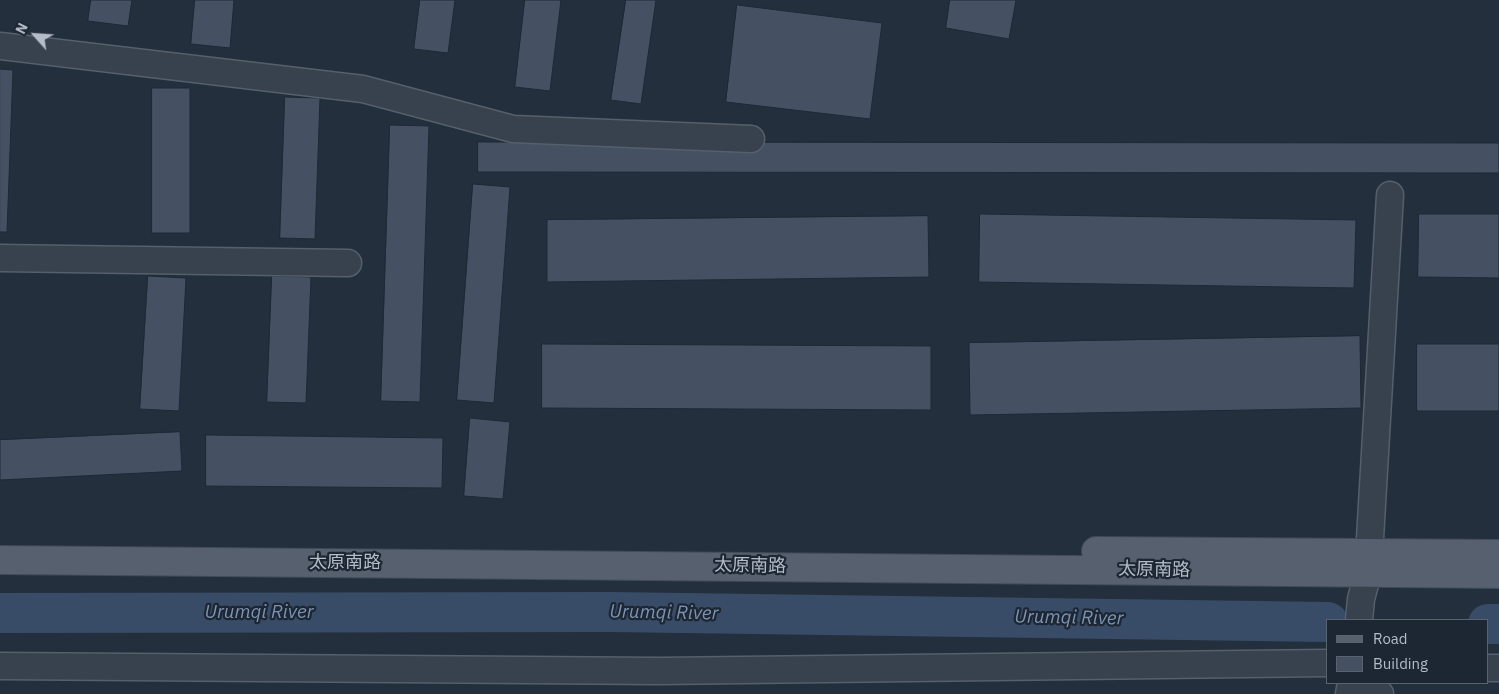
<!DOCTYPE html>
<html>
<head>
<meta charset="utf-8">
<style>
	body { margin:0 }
	#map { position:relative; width:1499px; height:694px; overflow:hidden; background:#242f3e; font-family:"IBM Plex Sans",sans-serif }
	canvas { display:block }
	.legend { position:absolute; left:1326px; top:619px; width:162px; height:65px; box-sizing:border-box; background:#1d2633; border:1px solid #59626f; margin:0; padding:6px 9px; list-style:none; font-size:15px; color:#b4bcc9 }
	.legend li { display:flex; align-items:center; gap:10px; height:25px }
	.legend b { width:25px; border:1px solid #59626f }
	.north { position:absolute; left:10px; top:10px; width:50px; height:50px; -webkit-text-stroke:4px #1d2633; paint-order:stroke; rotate:296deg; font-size:14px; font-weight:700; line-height:20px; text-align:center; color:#b4bcc9 }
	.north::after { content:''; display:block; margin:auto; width:18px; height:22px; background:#b4bcc9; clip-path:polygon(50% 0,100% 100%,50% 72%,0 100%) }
</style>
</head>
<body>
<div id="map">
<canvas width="1499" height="694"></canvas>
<ul class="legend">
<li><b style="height:6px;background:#56606e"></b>Road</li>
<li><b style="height:14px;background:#455162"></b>Building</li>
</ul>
<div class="north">N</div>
</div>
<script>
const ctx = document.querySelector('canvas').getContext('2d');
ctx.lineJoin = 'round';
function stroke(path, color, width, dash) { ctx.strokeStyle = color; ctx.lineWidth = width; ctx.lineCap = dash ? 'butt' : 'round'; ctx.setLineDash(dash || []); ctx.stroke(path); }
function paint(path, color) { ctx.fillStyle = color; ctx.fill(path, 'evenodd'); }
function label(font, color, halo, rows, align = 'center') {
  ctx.font = font + ' "IBM Plex Sans","Noto Sans SC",sans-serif'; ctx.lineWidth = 4.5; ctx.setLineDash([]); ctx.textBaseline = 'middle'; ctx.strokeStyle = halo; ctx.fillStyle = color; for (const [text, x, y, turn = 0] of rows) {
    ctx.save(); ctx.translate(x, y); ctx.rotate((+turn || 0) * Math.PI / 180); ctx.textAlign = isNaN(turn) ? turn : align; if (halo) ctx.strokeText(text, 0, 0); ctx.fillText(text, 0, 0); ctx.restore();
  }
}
stroke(new Path2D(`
	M0 613 611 612 1328 622
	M1488 624H1499`), '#394c67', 40);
const building = new Path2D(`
	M91 0H132L128 26 88 21Z
	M195 0H234L230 48 191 44Z
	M420 0H455L448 53 414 49Z
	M525 0H561L550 91 515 87Z
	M626 0H656L641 104 611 100Z
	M950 0H1016L1009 39 946 28Z
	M737 5 882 23 870 119 726 102Z
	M0 69 13 70 7 232H0Z
	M152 88H190V233H152Z
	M285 97 320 98 315 239 280 238Z
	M390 125 429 126 420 402 381 401Z
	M478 142 1499 143V173L478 172Z
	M473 184 510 187 494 403 457 400Z
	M980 214 1356 220 1354 288 979 282Z
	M1419 214H1499V278L1418 277Z
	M928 216 929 277 547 282V220Z
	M148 276 186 278 179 411 140 409Z
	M272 276 311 277 306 403 267 402Z
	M1360 336 1361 408 970 415 969 343Z
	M542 344 931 346V410L542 408Z
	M1417 344H1499V411H1417Z
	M470 418 510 422 503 499 464 496Z
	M180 432 182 471 0 480V440Z
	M206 435 443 438 442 488 206 486Z`);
paint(building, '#455162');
stroke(building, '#1f2835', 1);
const minor = new Path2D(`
	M0 46 363 89 513 129 751 139
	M0 258 348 263
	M1359 620 1361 599 1368 573 1390 195
	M0 666 659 671 1328 663
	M1488 668H1499
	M1370 683 1380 694
	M1349 694 1351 683`);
const major = new Path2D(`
	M1096 551 1499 554
	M0 560 1499 574`);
stroke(minor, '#565f6c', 29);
stroke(major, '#414a57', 30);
stroke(minor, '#38414e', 26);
stroke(major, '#56606e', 28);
label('18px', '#b4bcc9', '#1d2633', [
	["太原南路",345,563],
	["太原南路",750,566,1],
	["太原南路",1154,570,1]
]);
label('italic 19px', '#7c92b1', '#1d2633', [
	["Urumqi River",259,613],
	["Urumqi River",664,613,1],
	["Urumqi River",1069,618,1]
]);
</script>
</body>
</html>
